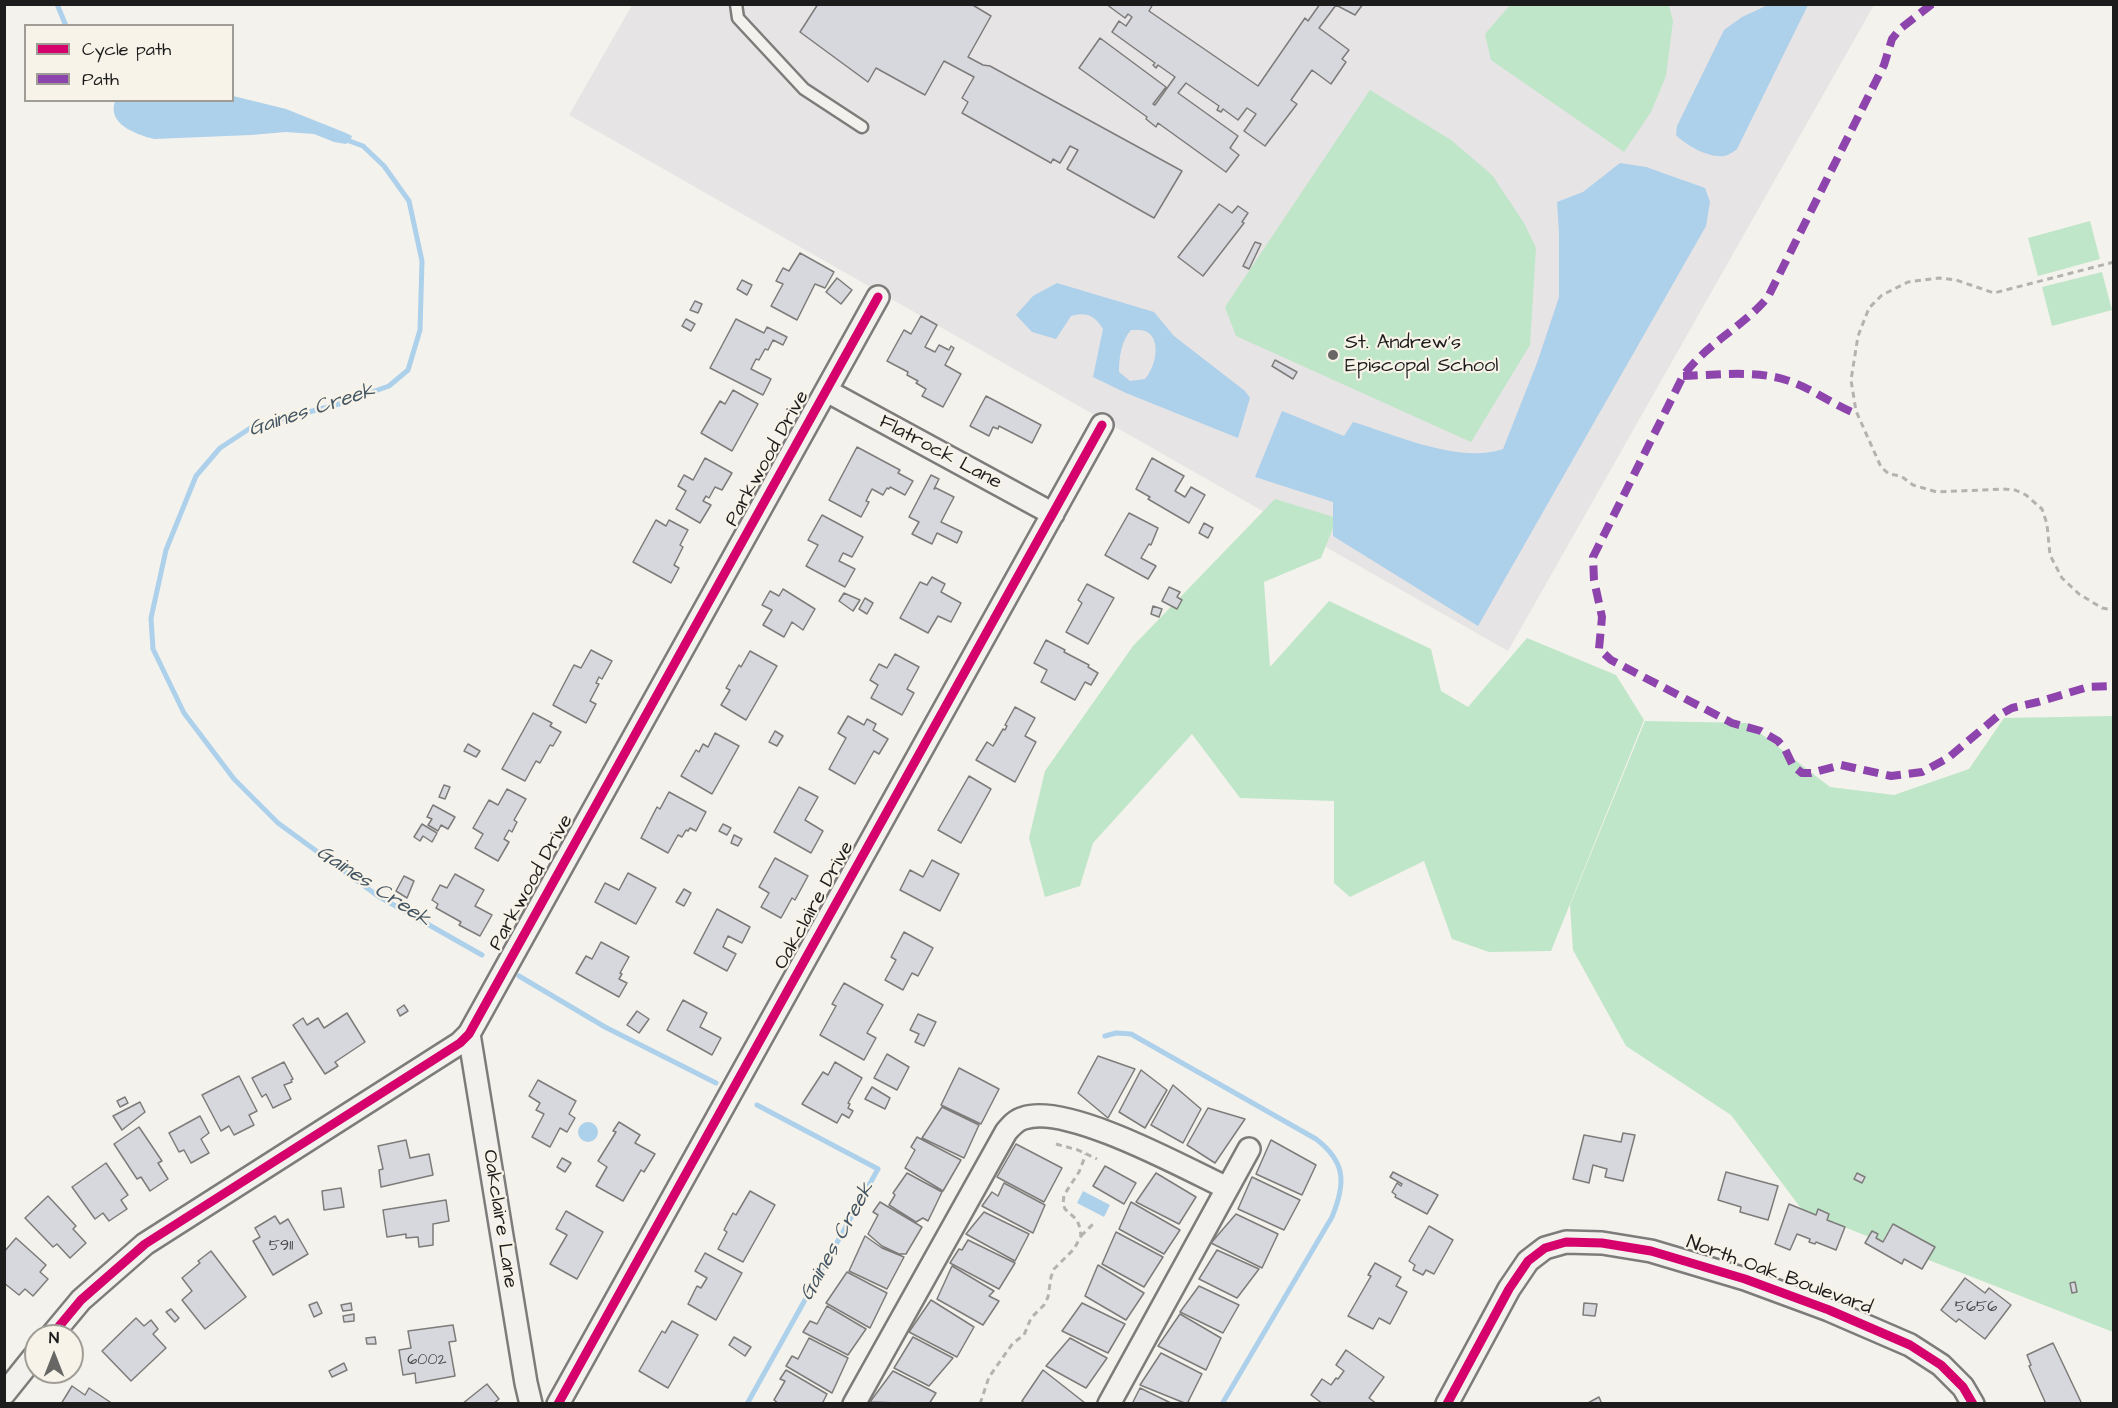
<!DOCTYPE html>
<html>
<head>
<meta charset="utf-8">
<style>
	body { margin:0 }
	#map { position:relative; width:2118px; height:1408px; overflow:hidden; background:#f4f2ec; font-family:"Architects Daughter",sans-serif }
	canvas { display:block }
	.frame { position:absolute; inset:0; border:6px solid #1c1c1c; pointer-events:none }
	.legend { position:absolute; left:24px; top:24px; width:210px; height:78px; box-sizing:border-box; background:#f7f3e8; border:2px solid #9f9d96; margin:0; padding:8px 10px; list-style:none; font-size:18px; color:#1c1c1c }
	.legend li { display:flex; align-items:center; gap:12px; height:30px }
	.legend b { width:30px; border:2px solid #9f9d96 }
	.north { position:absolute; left:24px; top:1324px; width:60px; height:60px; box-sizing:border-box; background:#f7f3e8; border:2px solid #9f9d96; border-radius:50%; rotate:0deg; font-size:16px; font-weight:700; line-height:24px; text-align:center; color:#1c1c1c }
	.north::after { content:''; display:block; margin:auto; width:21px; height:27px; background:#686765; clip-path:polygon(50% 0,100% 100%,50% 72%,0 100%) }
</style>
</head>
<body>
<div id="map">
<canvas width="2118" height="1408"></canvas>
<div class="frame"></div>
<ul class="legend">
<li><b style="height:8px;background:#d6006c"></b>Cycle path</li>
<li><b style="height:8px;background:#8e44ad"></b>Path</li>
</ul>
<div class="north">N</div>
</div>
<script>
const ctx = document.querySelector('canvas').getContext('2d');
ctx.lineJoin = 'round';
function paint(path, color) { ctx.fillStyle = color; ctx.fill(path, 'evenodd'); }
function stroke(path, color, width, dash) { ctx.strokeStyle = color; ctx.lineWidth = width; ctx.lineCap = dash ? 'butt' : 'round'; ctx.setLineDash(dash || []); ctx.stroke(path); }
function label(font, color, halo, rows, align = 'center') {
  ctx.font = font + ' "Architects Daughter",sans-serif'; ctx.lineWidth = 4.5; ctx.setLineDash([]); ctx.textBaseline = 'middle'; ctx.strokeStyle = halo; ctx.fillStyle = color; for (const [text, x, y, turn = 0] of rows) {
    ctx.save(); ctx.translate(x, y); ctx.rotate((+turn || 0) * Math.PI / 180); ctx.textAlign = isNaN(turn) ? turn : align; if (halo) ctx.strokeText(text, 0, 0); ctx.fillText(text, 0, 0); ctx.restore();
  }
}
paint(new Path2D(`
	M632 5H1874L1508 651 569 115Z`), '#e6e4e5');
paint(new Path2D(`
	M1511 4 1669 5 1673 21 1666 76 1651 112 1624 152 1491 60 1485 34Z
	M1370 90 1451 140 1492 175 1524 223 1536 248 1530 345 1471 442 1236 336 1225 307Z
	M2090 221 2100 259 2038 276 2028 238Z
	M2102 272 2112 310 2052 326 2042 287Z
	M1275 499 1337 518 1321 558 1264 582 1270 667 1329 601 1431 649 1441 691 1468 707 1527 638 1616 675 1644 720 1551 951 1489 952 1452 939 1424 861 1350 897 1334 883V801L1240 798 1192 734 1093 843 1080 886 1045 897 1029 838 1045 771 1133 646Z
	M2113 716V1332L1803 1211 1731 1115 1626 1046 1573 950 1570 905 1645 721 1747 723 1830 787 1894 795 1969 769 2004 718Z`), '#bfe6c8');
paint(new Path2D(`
	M1768 5H1808L1737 149C1733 152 1729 155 1724 156 1709 158 1687 146 1676 135L1677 126 1724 30 1742 17Z
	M233 96 286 109 346 133 352 136 350 141 346 144 334 142 314 134 286 132 251 135 154 139C135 134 107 124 115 101L232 100Z
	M1620 163 1646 167 1705 188 1710 202 1706 226 1478 626 1333 536V502L1255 477 1282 411 1344 436 1353 422C1396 435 1459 464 1503 449L1537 363 1559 297V232L1557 202 1583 192Z
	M1057 283 1154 312 1174 336 1245 391 1250 398 1238 438 1126 393 1093 377 1103 329C1094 315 1087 312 1071 316L1056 339 1032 332 1016 315 1033 296ZM1131 330C1137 330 1145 329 1150 334 1161 345 1154 369 1145 379L1130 381 1119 372C1119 358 1121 341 1131 330Z
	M578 1132a10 10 0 1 1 20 0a10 10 0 1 1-20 0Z
	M1083 1191 1110 1205 1104 1217 1077 1203Z`), '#add0eb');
stroke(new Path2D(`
	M57 4 66 26
	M344 139 363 146 384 166 409 201 422 261 420 330 408 370 389 386 339 404 252 427 220 448 196 476 166 550 151 618 153 649 184 713 234 779 278 823 378 896 482 955
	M519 976 605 1027 716 1083
	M1105 1036 1116 1033 1131 1034 1316 1139C1346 1162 1346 1183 1332 1217L1222 1404
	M747 1404 878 1169 757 1105`), '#add0eb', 5);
const building = new Path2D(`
	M818 4H971L991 16 968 57 983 65 990 66 1182 171 1154 218 1067 169 1078 150 1070 146 1060 163 1053 159 1051 163 962 113 968 102 962 98 974 77 944 61 925 95 876 68 868 82 800 32Z
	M1106 4H1153L1149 11 1258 86 1305 18 1308 21 1320 4H1363L1355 15 1336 5 1319 28 1349 50 1342 59 1346 62 1331 84 1312 70 1291 100 1297 104 1265 146 1244 131 1256 114 1247 108 1238 120 1223 109 1221 112 1217 110 1219 106 1186 83 1178 93 1238 136 1230 148 1239 155 1226 172 1158 123 1156 127 1146 119 1147 117 1079 68 1100 38 1166 87 1153 104 1155 105 1175 77 1158 65 1156 68 1153 65 1155 63 1112 32 1119 21 1126 26 1132 17 1128 14 1125 18Z
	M1219 204 1232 213 1238 206 1248 213 1242 222 1244 223 1203 276 1178 257Z
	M1255 242 1261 244 1249 269 1243 266Z
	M800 253 834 272 825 288 815 284 797 320 771 306 783 284 776 281 783 268 789 271Z
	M837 278 852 290 841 304 826 292Z
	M742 280 752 285 747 295 737 289Z
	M695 301 702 304 698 313 690 310Z
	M921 316 937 325 925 347 935 352 939 345 949 350 951 346 954 348 945 365 961 374 943 407 922 396 926 389 916 383 918 381 907 375 908 372 887 361 904 330 911 334Z
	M686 319 695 324 691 331 682 326Z
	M736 319 764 333 767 327 787 337 783 345 773 340 768 350 765 349 759 360 756 359 751 369 771 379 763 395 710 368Z
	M1275 360 1297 372 1293 379 1272 366Z
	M733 390 758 404 732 451 701 433 720 401 725 404Z
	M986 396 1041 425 1032 443 999 426 998 429 993 427 989 436 970 426Z
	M857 447 900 470 898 473 913 481 905 495 890 487 889 489 887 488 883 495 872 489 866 501 869 502 861 517 829 500Z
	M705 458 732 473 722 490 715 487 709 498 706 496 703 501 711 505 700 523 676 509 686 491 678 486 684 475 693 480Z
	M1152 458 1184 476 1175 491 1185 497 1191 487 1205 495 1189 523 1148 499 1150 497 1136 489Z
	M931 475 939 479 934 489 936 488 954 497 941 522 962 532 957 543 937 533 932 544 912 534 919 522 909 517Z
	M1129 513 1158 528 1151 545 1149 544 1141 558 1156 566 1148 579 1105 555Z
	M822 515 863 537 852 557 843 553 839 561 855 569 845 587 806 566 818 545 808 540Z
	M656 520 666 526 669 520 688 530 680 545 683 547 674 565 679 568 671 583 633 562Z
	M1204 523 1213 528 1208 538 1199 533Z
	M932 577 945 584 941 592 961 603 951 622 938 616 928 633 900 618 920 582 927 585Z
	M1087 584 1114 598 1088 644 1066 632 1082 603 1078 600Z
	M1169 587 1180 592 1177 597 1182 600 1177 609 1162 601Z
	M783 589 815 609 803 630 792 622 784 637 763 625 772 610 762 605 770 591 779 596Z
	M844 593 860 600 853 611 839 601Z
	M865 598 873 603 867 614 859 609Z
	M1153 606 1162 609 1159 617 1151 614Z
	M1046 640 1065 650 1064 652 1089 665 1088 667 1098 673 1091 685 1085 682 1075 700 1041 682 1047 670 1034 663Z
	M591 650 612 661 602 679 599 677 596 683 599 684 590 701 596 704 586 723 553 705 574 665 581 668Z
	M750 651 777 666 746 720 721 705 730 690 726 688 739 665 741 667Z
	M895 654 919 667 907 689 914 693 902 715 871 698 878 685 870 680 879 664 887 668Z
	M1015 707 1035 718 1025 736 1036 742 1015 782 976 760 987 742 993 746 1003 729 1005 730 1007 726 1005 725Z
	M533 713 552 723 550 726 561 732 553 746 550 745 540 763 536 761 525 781 502 769Z
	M848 716 864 725 867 719 876 724 873 730 888 739 879 754 874 751 855 784 829 769 846 738 838 733Z
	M775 731 783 736 777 746 769 742Z
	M715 733 739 746 712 794 681 776 696 750 699 752 703 744 708 747Z
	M468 744 480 751 476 757 464 751Z
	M969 776 991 789 961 843 938 830Z
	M444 785 450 787 445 799 439 797Z
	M799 787 818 797 805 820 823 831 811 853 774 832Z
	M507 789 526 799 514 820 517 822 512 832 509 830 504 839 509 842 498 861 475 848 483 834 473 828 489 800 498 805Z
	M669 792 706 812 696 831 690 828 688 831 686 830 682 837 678 835 668 853 641 838 657 807 660 809Z
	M433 805 455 817 448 829 441 825 438 831 428 825 432 819 427 817Z
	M422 824 437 833 432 842 423 836 420 841 414 837Z
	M723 824 731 828 727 835 719 831Z
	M734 835 742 839 738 846 731 843Z
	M775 858 808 876 795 900 792 898 781 918 761 907 769 893 759 887Z
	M932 860 959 874 940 911 900 890 910 870 923 877Z
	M628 873 656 888 636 924 595 902 605 883 619 890Z
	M455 874 484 890 475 906 492 915 480 936 459 925 461 922 436 908 438 904 432 900 440 885 447 888Z
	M404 876 414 881 407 898 396 891Z
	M684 889 691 893 684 906 676 902Z
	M717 909 750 927 742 943 728 936 723 947 736 954 727 971 694 953Z
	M904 932 933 948 918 976 912 973 903 990 885 980 896 960 891 957Z
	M601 942 629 957 620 973 622 974 619 979 627 983 619 997 576 973 586 956 592 959Z
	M844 983 883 1005 867 1033 876 1038 864 1060 820 1035 836 1006 832 1004Z
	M683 1000 707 1013 700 1027 721 1038 712 1055 667 1030Z
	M404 1005 408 1011 400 1016 397 1010Z
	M637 1011 649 1019 639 1033 627 1025Z
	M347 1013 365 1042 335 1062 338 1066 325 1074 293 1025 303 1018 307 1025 318 1018 324 1028Z
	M918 1014 936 1022 924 1046 915 1042 919 1034 910 1030Z
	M887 1054 909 1067 897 1090 874 1078Z
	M1098 1056 1135 1069 1108 1118 1078 1093Z
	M284 1062 293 1079 291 1080 292 1082 284 1085 291 1099 273 1108 266 1094 262 1097 252 1078Z
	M835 1062 862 1078 848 1103 850 1104 848 1108 853 1111 849 1118 842 1114 837 1123 802 1104 823 1072 828 1075Z
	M959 1068 999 1089 981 1124 941 1105Z
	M1141 1070 1167 1090 1145 1128 1119 1112Z
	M239 1076 257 1111 249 1115 254 1125 234 1135 229 1126 221 1131 202 1095Z
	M538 1080 576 1101 569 1114 575 1118 567 1132 560 1128 550 1147 532 1137 544 1114 536 1110 540 1103 529 1096Z
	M1173 1085 1201 1109 1183 1143 1151 1125Z
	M872 1087 890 1098 885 1109 865 1099Z
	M125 1097 128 1103 120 1107 117 1101Z
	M140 1102 145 1112 122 1130 113 1116Z
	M942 1107 979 1125 964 1158 922 1138Z
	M1208 1108 1245 1119 1215 1163 1187 1145Z
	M200 1116 209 1133 201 1139 209 1153 191 1163 184 1150 179 1152 169 1133Z
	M619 1122 640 1135 635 1143 655 1154 644 1172 641 1170 623 1201 596 1186 607 1167 598 1161 616 1132 613 1131Z
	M139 1127 162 1161 158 1163 168 1179 150 1191 141 1177 137 1179 114 1144Z
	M1623 1133 1635 1135 1623 1181 1605 1177 1607 1169 1593 1165 1589 1183 1573 1179 1584 1135 1621 1142Z
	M917 1137 961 1160 943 1191 905 1168 915 1150 911 1147Z
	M406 1140 410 1158 429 1154 433 1175 381 1187 379 1170 383 1169 378 1146Z
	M1271 1140 1316 1165 1302 1195 1256 1174Z
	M1016 1144 1062 1168 1044 1202 997 1177Z
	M562 1158 571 1163 565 1172 557 1167Z
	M106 1163 128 1195 121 1200 127 1209 109 1221 103 1213 95 1219 72 1187Z
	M1105 1166 1136 1183 1124 1204 1093 1186Z
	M1393 1172 1438 1195 1427 1214 1395 1197 1396 1195 1392 1192 1397 1183 1401 1186 1402 1184 1390 1177Z
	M1726 1172 1778 1186 1768 1220 1740 1212 1741 1207 1718 1200Z
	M907 1173 942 1192 928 1221 923 1218 916 1222 889 1205 895 1195 893 1193Z
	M1156 1173 1196 1197 1179 1224 1136 1202Z
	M1857 1173 1865 1177 1862 1183 1854 1179Z
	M1252 1177 1300 1200 1284 1230 1238 1209Z
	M1004 1183 1045 1205 1033 1233 982 1206 992 1192 998 1196Z
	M341 1188 344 1207 324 1210 322 1191Z
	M750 1191 775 1205 743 1262 718 1249 727 1232 724 1230 727 1224 733 1213 736 1215Z
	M48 1196 76 1226 73 1229 86 1243 70 1258 57 1244 53 1247 25 1218Z
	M446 1200 449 1221 433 1224V1245L419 1247 418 1237 406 1238V1234L387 1237 383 1210Z
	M880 1202 922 1227 906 1254H899L882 1246 868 1234 878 1215 873 1212Z
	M1131 1202 1180 1230 1164 1254 1119 1229Z
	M1789 1204 1816 1215 1818 1209 1829 1214 1827 1220 1845 1227 1836 1250 1816 1242 1815 1244 1809 1242 1810 1239 1797 1234 1790 1250 1775 1244Z
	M566 1211 603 1232 577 1279 550 1264 567 1235 556 1229Z
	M984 1212 1029 1234 1015 1261 966 1234Z
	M1236 1214 1278 1234 1262 1268 1211 1243Z
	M275 1216 280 1224 288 1219 308 1254 273 1275 253 1241 260 1237 255 1228Z
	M1893 1224 1935 1247 1922 1269 1904 1259 1902 1264 1865 1243 1872 1231 1878 1234 1876 1238 1883 1242Z
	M1429 1226 1453 1240 1434 1274 1426 1270 1423 1275 1413 1270 1415 1265 1409 1261Z
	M1116 1232 1163 1257 1144 1287 1102 1264Z
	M865 1236 882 1248 904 1257 887 1289 849 1271Z
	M16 1238 46 1265 40 1272 48 1279 33 1296 25 1289 19 1295 4 1283V1252Z
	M968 1240 1015 1263 999 1289 950 1263 959 1249 962 1250Z
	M1217 1250 1259 1269 1237 1298 1199 1279Z
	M211 1251 246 1297 205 1329 182 1300 192 1291 182 1278 200 1263 198 1261Z
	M705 1253 742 1273 716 1320 688 1304 697 1286 701 1288 707 1278 695 1271Z
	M1375 1263 1401 1277 1396 1286 1407 1292 1390 1324 1379 1318 1373 1329 1348 1316 1371 1276 1368 1275Z
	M1098 1265 1144 1293 1126 1320 1085 1296Z
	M952 1266 994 1291 989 1296 999 1301 983 1325 937 1299Z
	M847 1272 887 1293 870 1328 826 1303Z
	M1965 1278 1985 1293 1989 1288 2011 1305 1985 1339 1959 1319 1956 1322 1941 1310Z
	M2075 1282 2077 1292 2072 1293 2070 1283Z
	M1199 1286 1239 1305 1223 1333 1180 1312Z
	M931 1300 974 1327 957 1357 909 1332Z
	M317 1302 322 1313 314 1317 309 1305Z
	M351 1303 352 1310 343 1311 341 1305Z
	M1082 1303 1125 1324 1108 1353 1062 1331Z
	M1584 1303 1597 1304 1595 1316 1583 1315Z
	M827 1306 866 1329 848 1355 803 1332 810 1321 817 1324Z
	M171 1309 179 1318 175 1322 166 1312Z
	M354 1314V1321L344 1322 343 1316Z
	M1180 1314 1221 1338 1206 1370 1158 1346Z
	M136 1318 144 1326 151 1320 158 1329 153 1334 166 1348 131 1381 102 1351Z
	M672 1321 698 1335 668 1388 639 1371 662 1331 665 1333Z
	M453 1325 456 1341 449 1342 455 1376 416 1383 415 1373 403 1375 399 1350 411 1348 408 1331Z
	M375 1337 376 1344H367L366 1338Z
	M734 1337 751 1347 745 1356 729 1345Z
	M913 1337 953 1358 929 1386 894 1368Z
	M809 1338 848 1358 832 1393 786 1366 792 1356 798 1359Z
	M1070 1338 1107 1358 1086 1388 1046 1366Z
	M2053 1343 2081 1402 2078 1404H2046L2029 1366 2031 1365 2027 1355Z
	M1346 1350 1384 1377 1369 1398 1377 1404H1323L1311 1395 1322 1379 1331 1385 1336 1378 1338 1379 1344 1371 1336 1365Z
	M1161 1353 1202 1374 1187 1404 1140 1385Z
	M344 1363 347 1370 332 1377 329 1371Z
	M786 1370 827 1394 822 1404H779L774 1400 785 1381 780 1379Z
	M1043 1370 1085 1403 1025 1404 1022 1401Z
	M893 1371 936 1393 929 1404 870 1402Z
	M487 1384 499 1399 493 1404H462Z
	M72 1386 85 1395 89 1388 113 1404H61Z
	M1140 1388 1173 1404H1132Z
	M1599 1397 1602 1404H1586Z`);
paint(building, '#d7d7de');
stroke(building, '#7d7c7a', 1.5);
const service = new Path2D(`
	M736 4 738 18 804 89 862 127`);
const minor = new Path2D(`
	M827 391 1053 514
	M469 1034 526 1383 531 1404
	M51 1336 81 1300 145 1244 460 1043 469 1034 878 297
	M4 1394 36 1354
	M558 1404 1102 425
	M854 1404 1006 1132C1011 1126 1016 1120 1024 1118 1067 1103 1185 1168 1227 1188
	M1109 1404 1249 1149
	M1447 1404 1509 1289 1528 1261 1545 1248 1566 1242 1602 1243 1651 1251 1745 1279 1829 1310 1910 1345 1941 1365 1963 1387 1973 1404`);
stroke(service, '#7d7c7a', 15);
stroke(minor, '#7d7c7a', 26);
stroke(new Path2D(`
	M2114 262 1994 293 1956 280 1939 278 1908 282 1882 295 1869 308 1858 336 1851 380 1856 411 1881 467 1889 474 1901 476 1913 485 1937 492 2003 489 2015 490 2026 495 2042 509 2047 524 2050 555 2062 578 2079 594 2102 608 2114 610
	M1056 1144 1078 1150 1097 1159
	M1081 1236 1095 1222
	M980 1404 989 1377 1013 1343 1024 1335 1031 1318 1044 1305 1048 1297 1051 1277 1054 1269 1074 1249 1081 1236 1080 1228 1077 1220 1065 1209 1063 1204 1064 1195 1079 1172 1086 1154`), '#b4b3b0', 3, [6, 4.5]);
stroke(service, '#f2f1ed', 10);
stroke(minor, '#f2f1ed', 21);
stroke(new Path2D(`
	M1932 4 1900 29 1892 39 1884 65 1768 297C1742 328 1707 343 1683 376L1593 557 1594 580 1602 617 1599 649 1611 660 1732 723 1761 731 1778 741 1785 749 1793 766 1802 773H1811L1841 765 1891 776 1922 772 1948 758 1999 715 2012 708 2038 702 2088 687 2114 686
	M1683 376C1715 375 1756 370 1786 380 1812 388 1833 405 1857 414`), '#8e44ad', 8, [15, 8]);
stroke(new Path2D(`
	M51 1336 81 1300 145 1244 460 1043 469 1034 878 297
	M558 1404 1102 425
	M1447 1404 1509 1289 1528 1261 1545 1248 1566 1242 1602 1243 1651 1251 1745 1279 1829 1310 1910 1345 1941 1365 1963 1387 1973 1404`), '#d6006c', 9);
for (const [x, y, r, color] of [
	[1333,355,6,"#686765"]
]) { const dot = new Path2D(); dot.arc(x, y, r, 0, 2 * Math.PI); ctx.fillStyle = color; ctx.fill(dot); stroke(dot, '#f7f3e8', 2); }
label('16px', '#4b4b4c', null, [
	["5911",281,1247],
	["5656",1976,1308],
	["6002",427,1361]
]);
label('20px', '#1c1c1c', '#f7f3e8', [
	["St. Andrew's",1345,344],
	["Episcopal School",1345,367]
], 'left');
label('20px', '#1c1c1c', '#f7f3e8', [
	["Flatrock Lane",940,453,28],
	["Parkwood Drive",768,459,-61],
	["Parkwood Drive",532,883,-61],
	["Oakclaire Drive",815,906,-61],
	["Oakclaire Lane",499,1219,81],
	["North Oak Boulevard",1779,1276,20]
]);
label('italic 21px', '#445664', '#f7f3e8', [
	["Gaines Creek",312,411,-18],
	["Gaines Creek",373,887,33],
	["Gaines Creek",838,1242,-61]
]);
</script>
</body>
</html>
